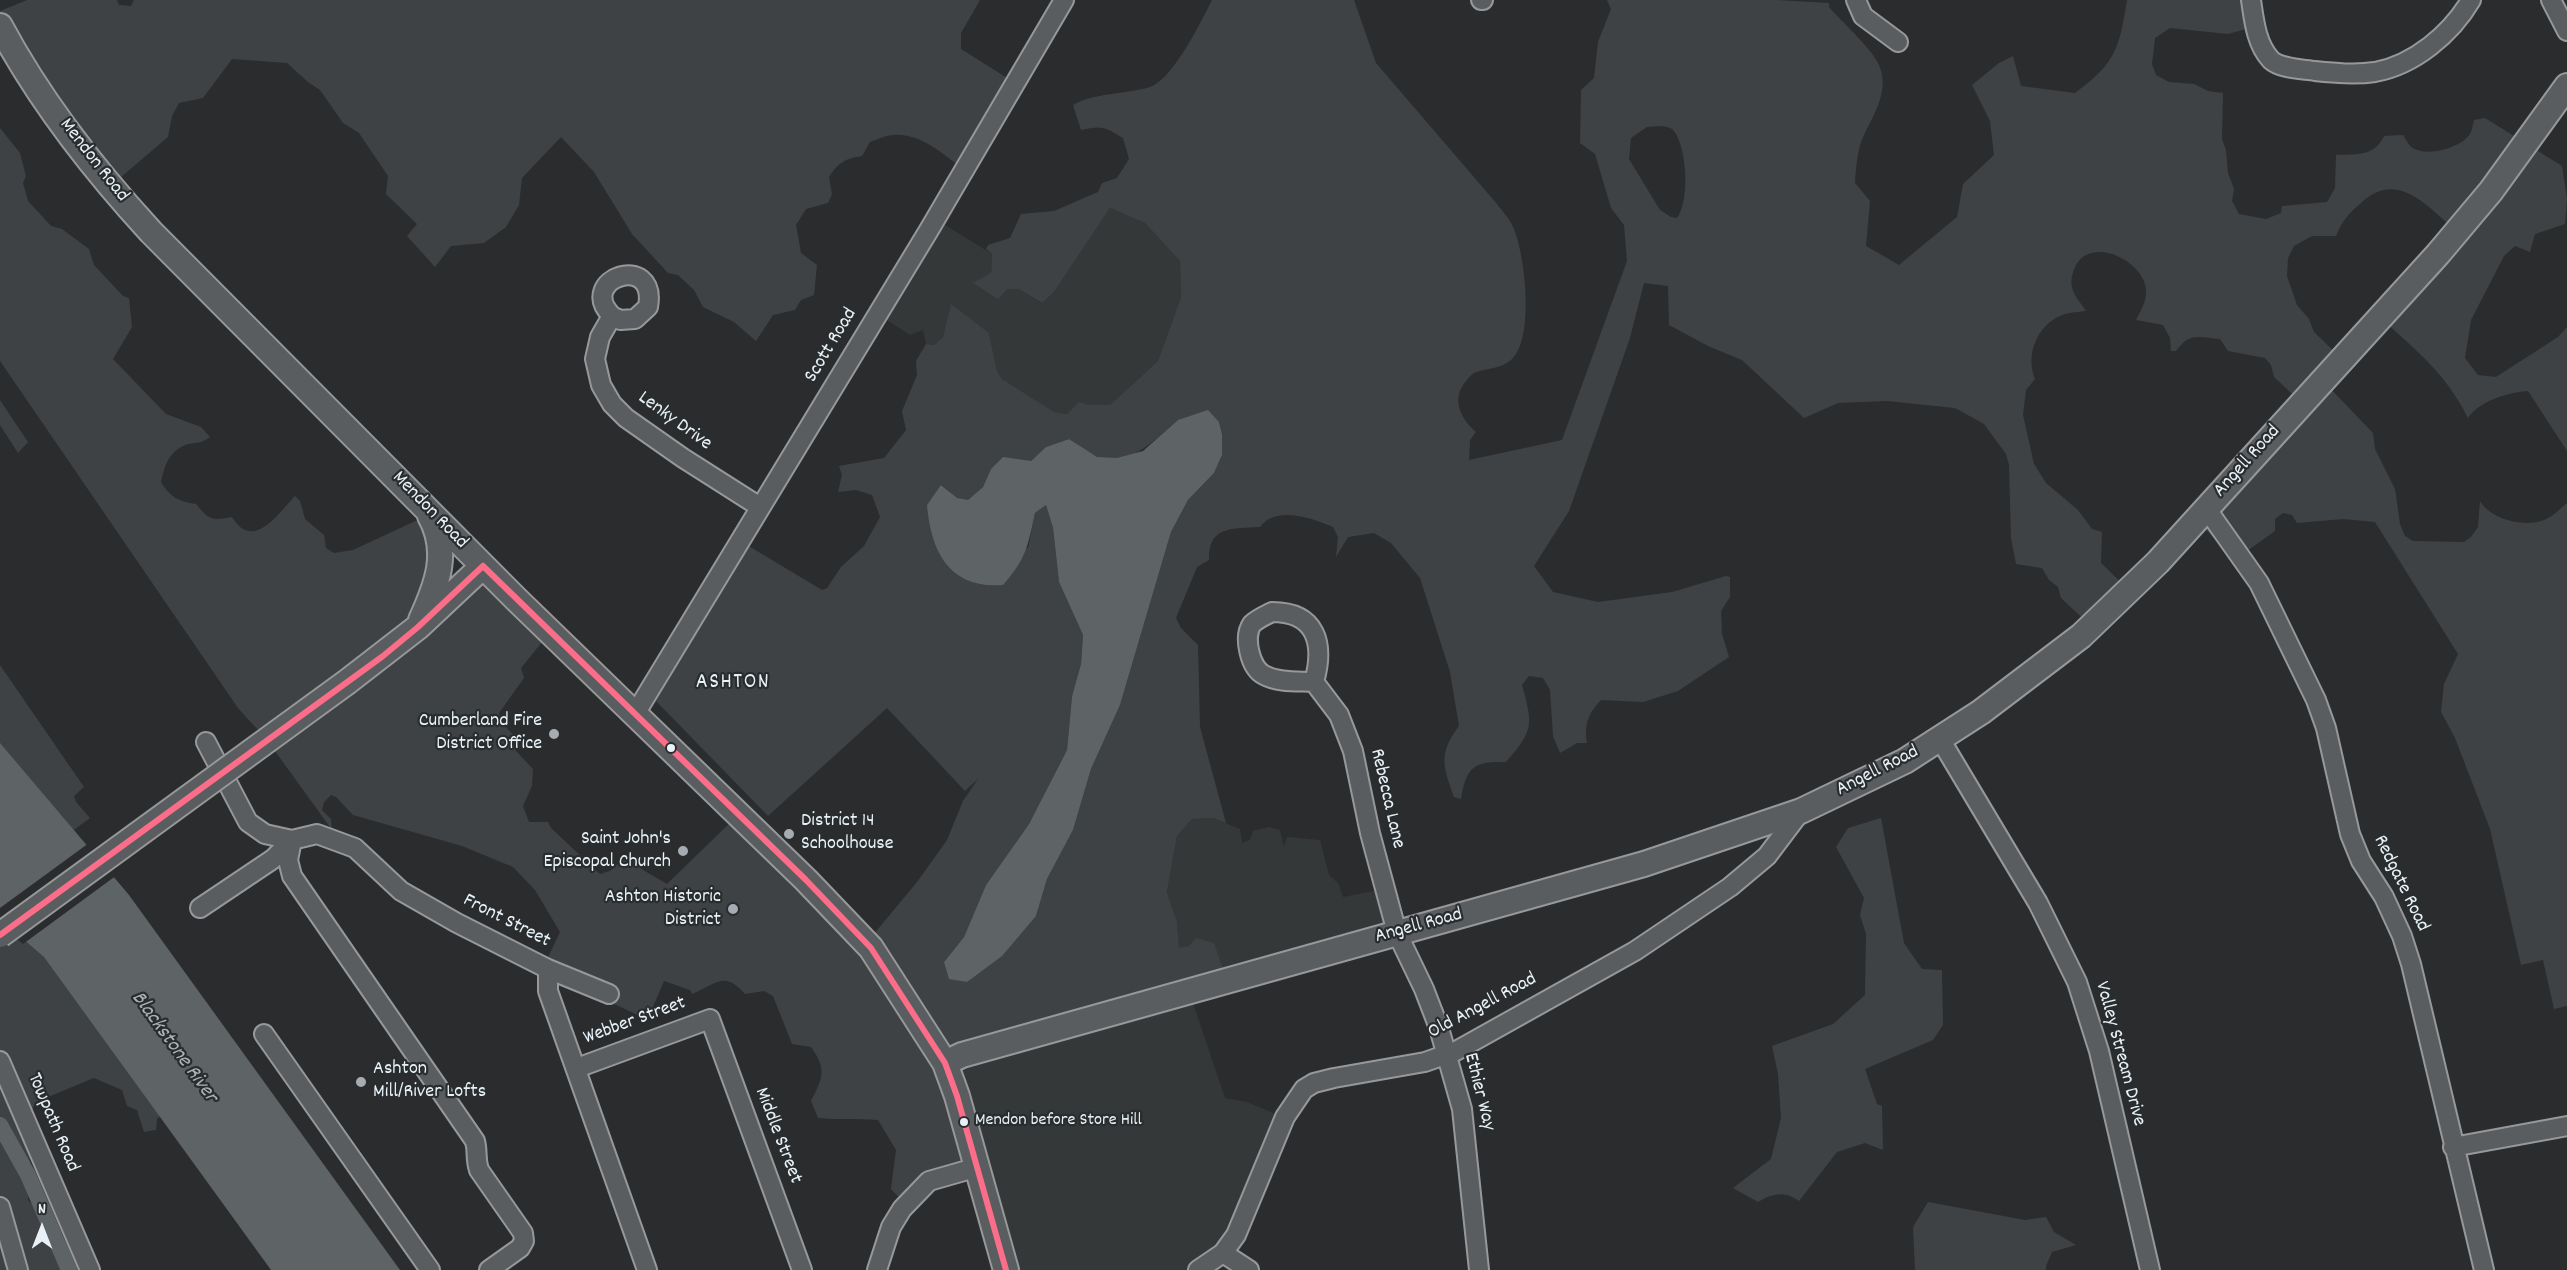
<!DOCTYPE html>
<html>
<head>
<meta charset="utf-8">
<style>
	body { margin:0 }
	#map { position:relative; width:2567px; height:1270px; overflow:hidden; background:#2b2c2d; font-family:Dekko,sans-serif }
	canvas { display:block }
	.north { position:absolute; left:12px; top:1198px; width:60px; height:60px; -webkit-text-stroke:4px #2a2d2e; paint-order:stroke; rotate:0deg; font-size:16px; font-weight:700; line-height:24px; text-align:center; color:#e8f1f8 }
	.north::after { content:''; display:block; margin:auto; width:21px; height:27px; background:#e8f1f8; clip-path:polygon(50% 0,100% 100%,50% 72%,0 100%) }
</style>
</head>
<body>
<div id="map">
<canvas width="2567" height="1270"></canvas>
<div class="north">N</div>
</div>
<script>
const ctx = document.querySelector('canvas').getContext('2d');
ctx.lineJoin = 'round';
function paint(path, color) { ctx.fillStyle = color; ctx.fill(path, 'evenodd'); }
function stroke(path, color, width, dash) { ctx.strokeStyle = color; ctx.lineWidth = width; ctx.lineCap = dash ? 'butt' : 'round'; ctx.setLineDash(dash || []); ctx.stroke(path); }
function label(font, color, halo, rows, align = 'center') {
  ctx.font = font + ' Dekko,sans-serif'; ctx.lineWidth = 4.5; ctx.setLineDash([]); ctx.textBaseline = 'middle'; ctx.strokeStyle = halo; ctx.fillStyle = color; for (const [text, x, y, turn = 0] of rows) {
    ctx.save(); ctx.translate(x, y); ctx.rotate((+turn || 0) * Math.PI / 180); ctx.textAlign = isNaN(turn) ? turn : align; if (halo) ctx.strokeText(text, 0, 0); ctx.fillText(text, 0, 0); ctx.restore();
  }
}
paint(new Path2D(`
	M1110 208 1145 223 1180 260 1181 297 1158 361 1110 405H1088L1067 414 1053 412 1002 379 997 371 989 333 951 305 943 337 934 345 926 344 923 330 910 335 882 317 934 218 992 254 991 273 1007 289H1019L1041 303 1054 292Z
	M1213 818 1240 829 1242 843 1250 840 1253 831 1269 827 1280 830 1284 847 1287 837 1320 840 1329 875 1338 883 1343 897 1383 889 1395 937 1237 983 1189 946 1179 949 1177 922 1167 892 1177 836 1192 819Z
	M1191 997 1225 1098 1247 1102 1283 1117 1223 1252 1191 1270H1006L946 1058Z`), '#353839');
paint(new Path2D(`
	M27 0H117L119 5 131 6 134 0H980L961 33V49L1012 81 963 169C943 154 920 133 894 135 886 135 878 139 870 142L862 156C846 158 838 163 829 177L832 194 828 203 806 209 796 225 801 253 817 265 814 295 801 300 795 310 773 315 756 341 734 322 703 307 694 290 678 275 668 273 632 234 594 172 561 137 522 178 519 205 506 227 484 243 451 246 435 267 407 236 417 224 386 194 388 176 359 133 343 123 320 90 308 82 287 63 232 59 203 98 179 103 172 116 168 137 107 189 0 26V11Z
	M1212 0H1354L1376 63 1497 204C1502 211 1510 219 1513 227 1525 253 1533 329 1516 354 1506 369 1492 367 1476 372 1471 374 1469 378 1466 381 1451 399 1460 418 1476 432L1470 440 1469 460 1562 440 1627 261 1624 225 1611 208 1595 154 1580 143 1581 90 1594 78 1598 42 1611 9 1607 0H1776L1829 3V7C1842 22 1869 46 1878 63 1891 89 1874 114 1863 137 1857 151 1856 168 1855 183L1870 201 1866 246 1899 265 1957 217 1963 184 1994 155 1990 121 1972 85 1999 63 2013 56 2021 86 2075 93C2116 63 2119 49 2127 0H2249L2253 27 2228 34 2170 28 2155 38 2152 64 2156 75 2169 82 2194 84 2208 91 2223 93 2222 139 2226 150 2228 173 2234 189 2232 201 2239 214 2266 219 2281 213 2282 206 2327 202 2335 188 2336 155C2356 154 2374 157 2384 136L2403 135C2406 139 2408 144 2411 147 2425 158 2461 148 2470 134 2472 130 2473 124 2474 120L2485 118 2562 166 2567 199 2565 224 2535 234 2530 252 2515 246 2504 256 2471 320 2465 358 2478 375 2496 377 2558 337 2567 327V451L2528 391C2509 392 2479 401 2468 418 2446 374 2419 353 2383 320L2455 230C2427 206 2397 169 2361 203 2349 213 2342 221 2336 236H2312L2294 246 2288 258 2287 276 2297 305 2309 319 2314 332 2343 360 2326 384 2373 433 2375 449 2395 489 2400 524 2405 536 2413 541 2464 542 2471 537 2478 527 2480 501C2490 519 2524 528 2544 520 2552 517 2560 509 2567 503V1006L2554 1009 2543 960 2521 965 2490 829 2455 738 2441 712 2444 684 2458 654 2375 522 2343 519 2297 523 2292 515 2283 513 2275 519V531L2236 559H2233L2200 523 2304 405 2274 377 2271 365 2265 358 2228 351 2220 339C2199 337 2189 332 2176 351H2171L2170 338 2163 325 2136 320C2141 310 2147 301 2146 289 2143 261 2093 236 2076 265 2073 271 2070 280 2072 287 2073 295 2082 304 2086 311 2079 312 2070 312 2062 315 2037 325 2025 355 2035 379L2026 390 2023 415 2034 464 2046 483 2078 510 2092 529 2102 532 2101 563 2131 592 2092 627 2061 598 2058 587 2049 580 2042 568 2016 564 2011 538 2009 465 2006 454 1984 424 1955 408 1887 401 1838 403 1804 418 1742 360 1708 346 1669 325 1668 286 1644 283 1630 338 1569 511 1534 566 1553 592 1598 602 1672 592 1726 576 1730 577V597L1721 611 1722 634 1729 657 1678 691 1643 702 1601 700C1588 714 1584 724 1587 743H1577L1560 753 1553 736 1550 690 1543 678 1529 676 1522 685C1533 725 1534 730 1506 762 1474 761 1466 767 1461 799L1454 797C1443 766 1438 754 1459 726L1450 672 1420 578 1391 543 1374 533 1348 537 1336 557 1338 537 1333 527C1313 518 1275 505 1260 527 1233 529 1208 525 1209 560L1197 567 1176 618 1181 628 1198 645 1200 727 1226 823 1213 818 1192 819 1177 836 1167 892 1177 922 1179 948 1189 946 1196 938 1214 943 1228 984 946 1058 978 1178C950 1180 931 1191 908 1207L891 1189 896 1150 878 1120C857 1118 838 1120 818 1118L811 1101C823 1078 827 1069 811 1047L792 1044 773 996 764 991 745 994C724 971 718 983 692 994L690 990 664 981 649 1016 644 1018 542 970 560 932 535 890 513 867 462 846 353 815 336 797 331 795 324 802 322 810 331 819 332 830 267 740 238 708 0 361V128L20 153 26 176 23 183 28 201 51 226 62 229 89 249 94 265 123 296 129 298 132 327 113 359 166 414 201 427 210 437C198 446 193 441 183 446 168 453 164 468 161 482 170 497 179 502 196 504 209 520 212 521 232 517 253 552 278 514 295 496L300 501 305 519 324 535 326 548 334 553 353 550 424 517 450 608 492 577 547 636 521 668 524 678 499 713 502 723 518 740 515 750 533 769 532 786 523 806 529 822H548L551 828 600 874 610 871 631 852C631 867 655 876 667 884L736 817 863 947 917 882 947 840 963 801 978 779 965 791 887 708 768 816 656 701 747 545 822 590 827 588 841 567 864 546 880 517 872 495 856 490 838 492 842 475 839 466 884 458 906 430 902 411 917 375 916 361 926 344 934 345 943 337 951 304 989 333 997 371 1002 379 1054 412 1067 414 1079 402 1088 405H1110L1158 361 1181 297 1180 261 1145 223 1110 208 1054 292 1042 303 1019 289H1007L998 299 973 283 991 273 992 254 986 249 988 245 1010 238 1021 214 1054 211 1098 192 1102 183 1117 178 1129 159 1123 138C1105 127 1102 125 1081 130L1073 105C1097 92 1123 95 1150 87 1173 79 1201 22 1212 0ZM1647 127C1656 127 1668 124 1674 131 1687 148 1690 201 1677 218L1671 217 1660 210 1629 159 1631 138ZM1178 420 1219 422 1222 434V455L1214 473 1188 500 1171 532 1120 705 1091 769 1073 830 1047 879 1036 916 967 982 944 962 964 937 986 885 1029 824 1067 750 1072 696 1081 664 1083 635 1059 582 1053 528 1046 505 1035 513 1028 548 927 505 942 485 957 499 968 500 983 487 991 469 1031 461 1046 447 1069 439C1078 445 1087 453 1097 457 1128 469 1157 438 1178 420Z
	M0 400 28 442 18 453 0 425Z
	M0 665 84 787 74 796 76 802 90 818 71 832 0 758Z
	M1881 818 1904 943 1922 969 1942 970 1943 1025 1933 1040 1865 1069 1877 1104 1882 1106 1883 1150 1865 1143 1837 1152 1799 1201C1784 1191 1774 1193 1758 1202L1733 1188 1771 1159 1781 1118 1778 1074 1772 1046 1833 1024 1865 995 1866 934 1860 915 1864 898 1836 847 1848 828Z
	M0 900 165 1112 157 1119 156 1130 144 1132 137 1110 127 1106 122 1090 94 1078 36 1102 22 1132 32 1168 28 1200 42 1214 53 1234 63 1238 77 1255 100 1270H0Z
	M1928 1202 2025 1220 2046 1217 2054 1232 2076 1245 2052 1252 2046 1266V1270H1915L1913 1227Z`), '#3f4244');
paint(new Path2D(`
	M1208 410 1219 422 1222 434V455L1214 473 1188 500 1171 532 1120 705 1091 769 1073 830 1047 879 1036 916 1002 956 967 982 949 979 944 962 964 937 986 885 1029 824 1067 750 1072 696 1081 664 1083 635 1059 582 1053 528 1046 505 1035 513C1028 546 1026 559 1003 585 950 589 931 553 927 505L941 485 957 498 968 500 983 487 991 469 1003 457 1031 461 1046 447 1069 439 1097 457 1117 458 1143 451 1178 420Z
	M0 743 129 895 400 1270H271L44 957 0 919Z`), '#5e6365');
paint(new Path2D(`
	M89 843 117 875 23 944 3 928 0 924V908Z`), '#2b2c2d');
stroke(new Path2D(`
	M0 1125 28 1175 69 1270`), '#5e6365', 16);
const minor = new Path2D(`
	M1481 0H1483
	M1856 0 1863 16 1898 42
	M2251 0C2254 20 2256 44 2271 60 2281 69 2302 69 2315 71 2335 73 2355 75 2375 72 2414 65 2451 34 2471 0
	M2551 0 2567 31
	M612 316C575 279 658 251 648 307L635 319 620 320 612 316 600 337 595 359 601 385 612 404 626 418 683 458 760 507
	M2206 508 2259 583 2316 700 2326 728 2350 834 2361 861 2384 897 2402 936 2411 964 2484 1270
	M1272 612C1316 612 1325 643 1314 682 1298 681 1279 683 1264 675 1250 668 1243 637 1252 624 1257 619 1266 615 1272 612Z
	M1314 682 1339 715 1353 751 1370 833 1397 933 1424 989 1439 1028 1462 1109 1479 1270
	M635 714 929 230 1064 0
	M1940 739 2038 903 2077 982 2099 1051 2150 1270
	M206 742 248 822 265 834 292 840 317 834 355 848 401 891 457 923 548 969V991L647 1270
	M292 840 288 860 292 876 475 1141C478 1152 475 1158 479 1170L523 1233 524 1241 520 1248 489 1270
	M200 908 273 859 292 840
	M548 969 609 994
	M264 1034 430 1270
	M0 1061 90 1270
	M577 1068 710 1019 802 1270
	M2453 1147 2567 1126
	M0 1207 18 1270
	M1223 1253 1249 1270
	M877 1270 891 1227 902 1209 929 1181 978 1167
	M1198 1270 1223 1253 1236 1235 1285 1117 1304 1089 1314 1083 1334 1078 1425 1062 1456 1051 1635 951 1730 887 1767 856 1801 811`);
const major = new Path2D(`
	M0 26C40 101 94 170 151 232L516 599 806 880 871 948 945 1063 957 1096 1006 1270
	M421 620C437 585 450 552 430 516
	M347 682 418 627 483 566
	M945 1063 962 1055 1644 864 1801 811 1905 761 1981 712 2081 636 2158 562 2438 254 2491 191 2567 86`);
stroke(minor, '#96989a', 22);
stroke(major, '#96989a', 28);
stroke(minor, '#5a5d60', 18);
stroke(major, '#5a5d60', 24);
const majorBridge = new Path2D(`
	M0 935 347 682`);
stroke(majorBridge, '#96989a', 28, []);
stroke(majorBridge, '#5a5d60', 24);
stroke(new Path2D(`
	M483 566 806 880 871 948 945 1063 957 1096 1006 1270
	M0 935 383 656 418 627 483 566`), '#fb6d88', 6);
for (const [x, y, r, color] of [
	[554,734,6,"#a6acb1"],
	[671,748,5,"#e8f1f8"],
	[789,834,6,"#a6acb1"],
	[683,851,6,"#a6acb1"],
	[733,909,6,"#a6acb1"],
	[361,1082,6,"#a6acb1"],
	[964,1122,5,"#e8f1f8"]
]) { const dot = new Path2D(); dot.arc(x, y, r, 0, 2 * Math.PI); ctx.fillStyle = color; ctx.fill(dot); stroke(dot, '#2a2d2e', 2); }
label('18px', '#e8f1f8', '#2a2d2e', [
	["Mendon before Store Hill",975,1122]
], 'left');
label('20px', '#e8f1f8', '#2a2d2e', [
	["Mendon Road",93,161,52],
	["Scott Road",832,346,-59],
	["Lenky Drive",674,422,36],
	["Angell Road",2248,462,-48],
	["Mendon Road",429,511,46],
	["Angell Road",1878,772,-27],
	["Rebecca Lane",1386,799,77],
	["Redgate Road",2400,884,64],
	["Front Street",506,922,27],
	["Angell Road",1419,927,-15],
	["Old Angell Road",1483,1007,-28],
	["Webber Street",635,1022,-20],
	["Valley Stream Drive",2119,1054,75],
	["Ethier Way",1478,1092,76],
	["Towpath Road",52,1123,67],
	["Middle Street",777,1136,69]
]);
label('20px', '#e8f1f8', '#2a2d2e', [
	["Cumberland Fire",542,722],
	["District Office",542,745],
	["District 14",801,822,"left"],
	["Schoolhouse",801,845,"left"],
	["Saint John's",671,840],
	["Episcopal Church",671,863],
	["Ashton Historic",721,898],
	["District",721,921],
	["Ashton",373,1070,"left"],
	["Mill/River Lofts",373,1093,"left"]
], 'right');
label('italic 21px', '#acb3b9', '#2a2d2e', [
	["Blackstone River",173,1048,54]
]);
ctx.letterSpacing = '1.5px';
label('22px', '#e8f1f8', '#2a2d2e', [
	["ASHTON",733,684]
]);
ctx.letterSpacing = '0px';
</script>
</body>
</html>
